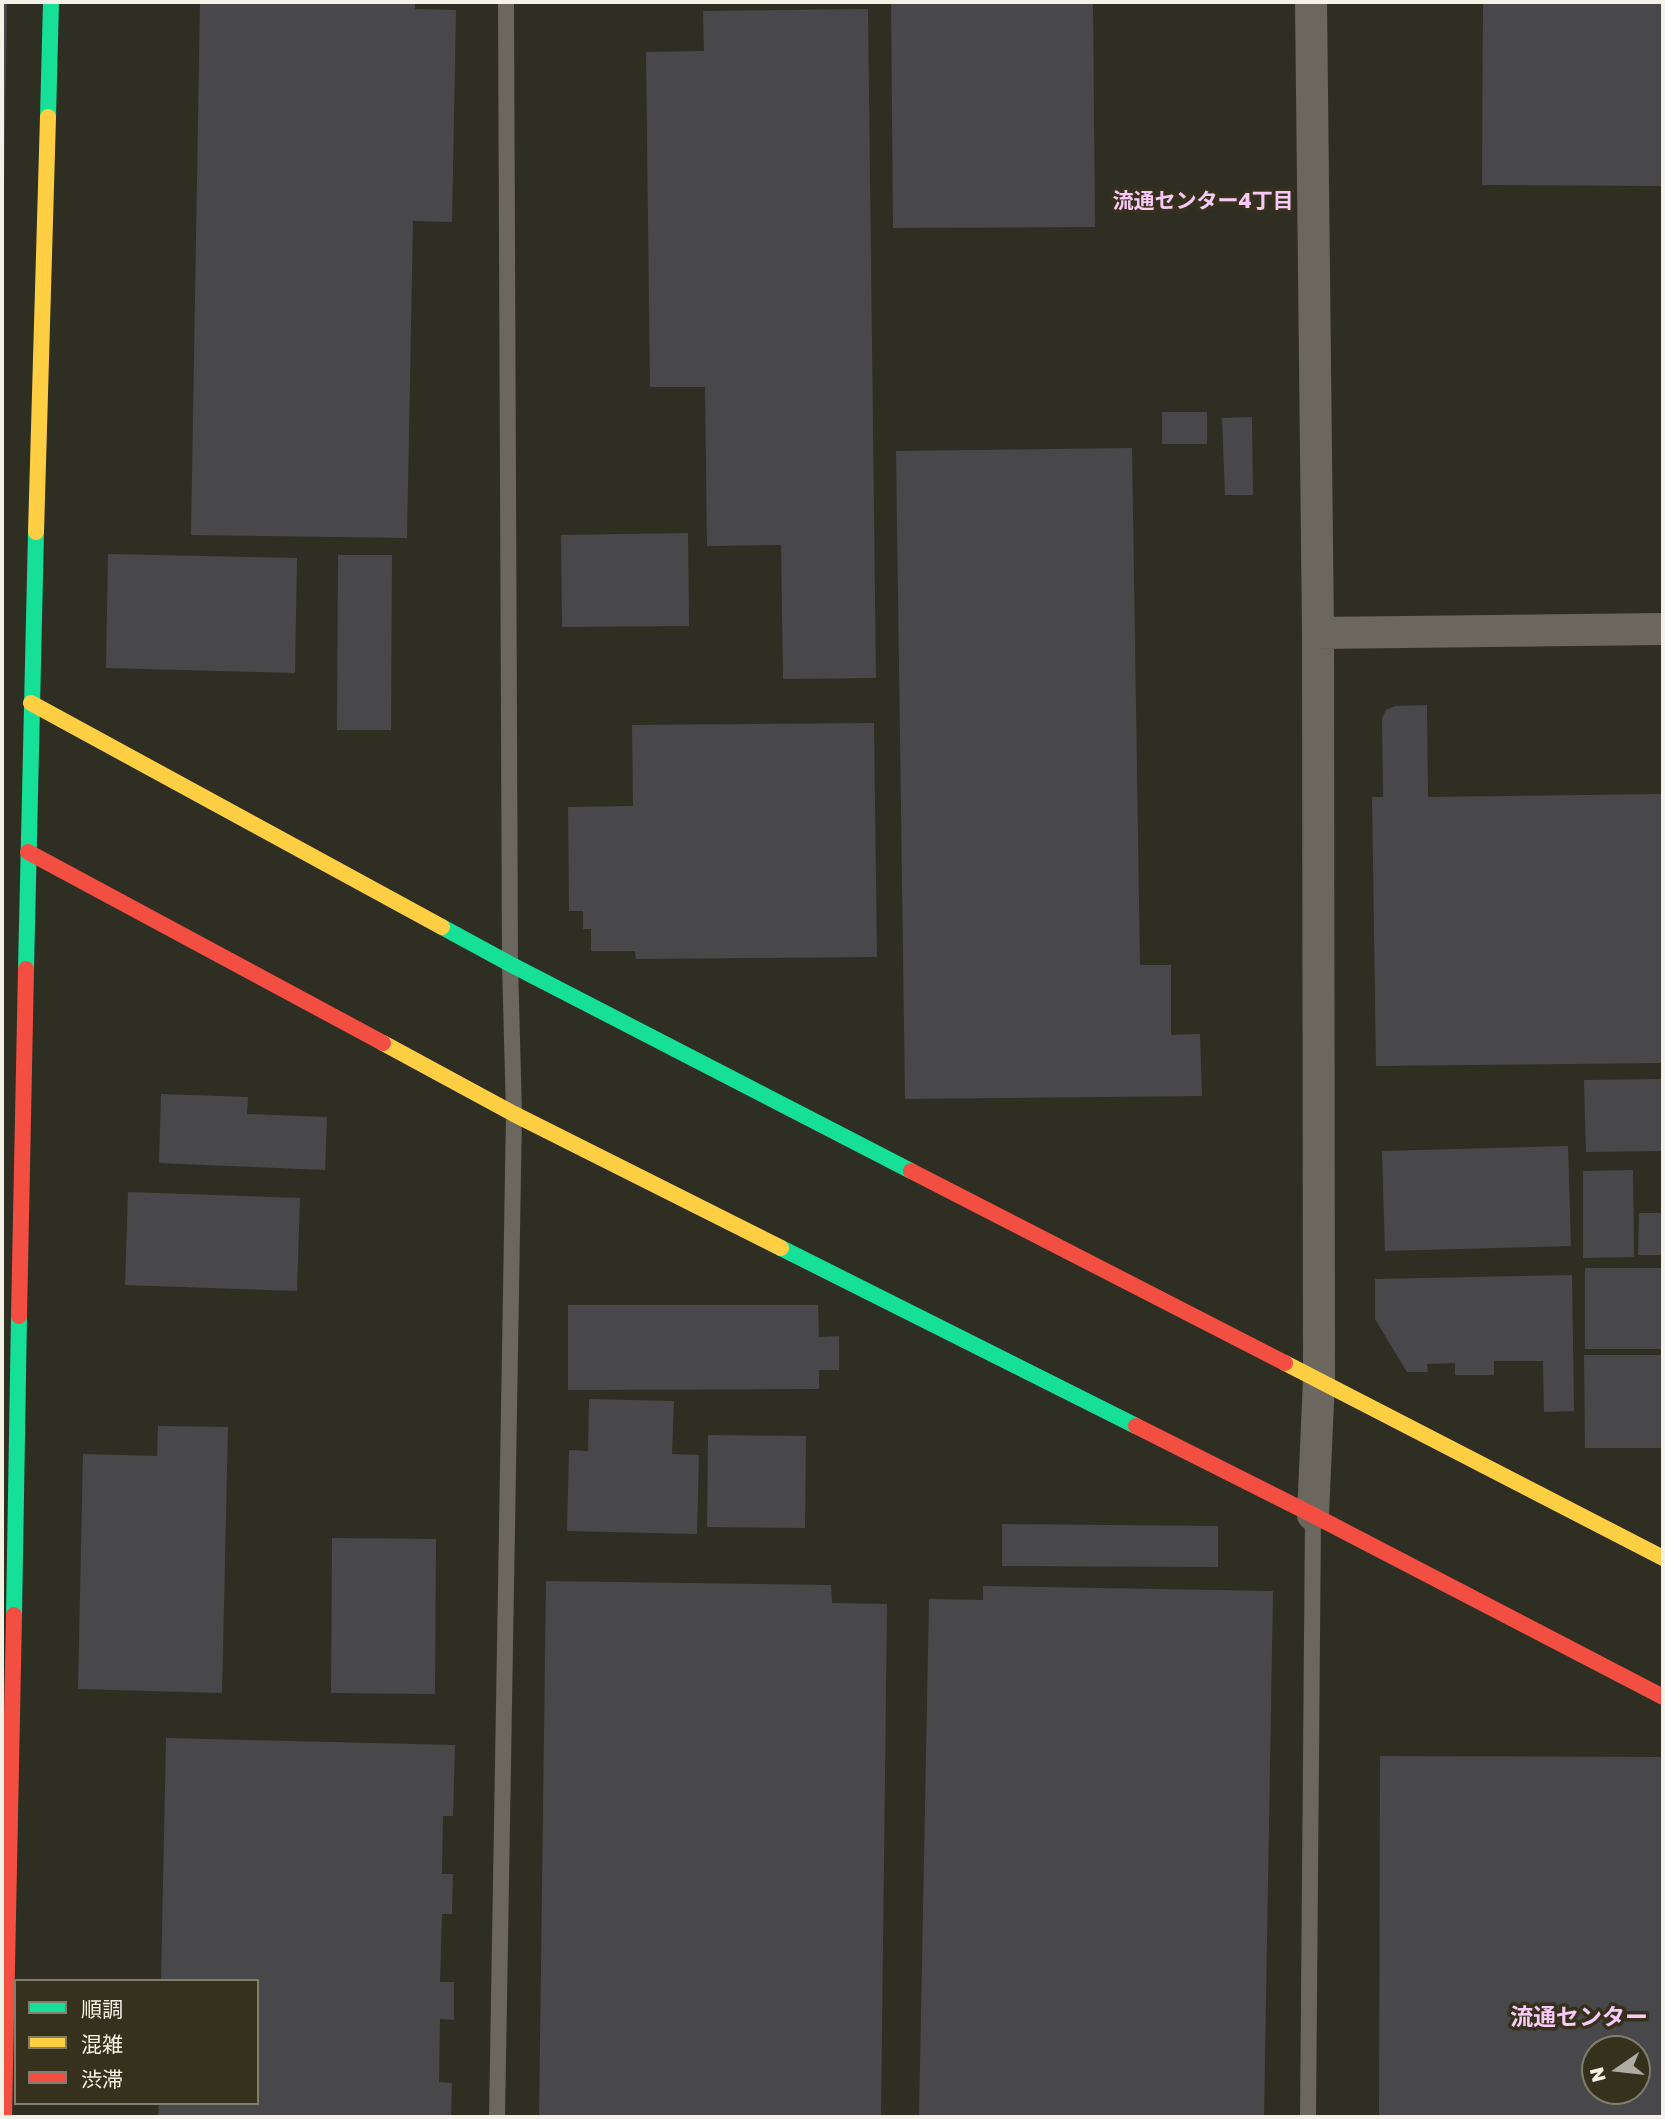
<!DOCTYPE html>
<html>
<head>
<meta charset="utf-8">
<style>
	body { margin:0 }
	#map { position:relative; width:1665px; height:2119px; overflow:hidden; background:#2f2e23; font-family:"Golos Text","Noto Sans JP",sans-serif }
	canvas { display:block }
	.frame { position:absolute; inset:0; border:4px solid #f4f2e6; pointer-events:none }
	.legend { position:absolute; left:14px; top:1979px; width:245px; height:126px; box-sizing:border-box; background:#35311d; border:2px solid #817e6d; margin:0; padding:9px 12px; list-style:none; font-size:21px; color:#f4f2e6 }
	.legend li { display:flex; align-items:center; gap:14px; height:35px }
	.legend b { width:35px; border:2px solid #817e6d }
	.north { position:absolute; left:1581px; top:2035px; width:70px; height:70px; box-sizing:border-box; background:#35311d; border:2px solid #817e6d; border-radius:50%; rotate:256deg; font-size:19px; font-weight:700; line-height:28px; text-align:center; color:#f4f2e6 }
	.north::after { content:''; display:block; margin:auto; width:24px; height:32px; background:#afada2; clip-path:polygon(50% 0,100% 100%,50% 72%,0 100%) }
</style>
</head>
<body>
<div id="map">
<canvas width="1665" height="2119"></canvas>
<div class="frame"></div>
<ul class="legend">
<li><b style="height:9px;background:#16e098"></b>順調</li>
<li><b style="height:9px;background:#ffcf43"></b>混雑</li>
<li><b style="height:9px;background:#f24e42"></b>渋滞</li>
</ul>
<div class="north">N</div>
</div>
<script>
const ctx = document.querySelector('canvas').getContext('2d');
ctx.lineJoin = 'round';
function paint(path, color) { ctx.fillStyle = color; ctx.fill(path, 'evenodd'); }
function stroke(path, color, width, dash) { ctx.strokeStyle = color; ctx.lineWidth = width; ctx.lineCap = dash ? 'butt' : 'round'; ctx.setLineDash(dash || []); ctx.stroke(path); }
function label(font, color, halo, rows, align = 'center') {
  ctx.font = font + ' "Golos Text","Noto Sans JP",sans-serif'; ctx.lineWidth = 7; ctx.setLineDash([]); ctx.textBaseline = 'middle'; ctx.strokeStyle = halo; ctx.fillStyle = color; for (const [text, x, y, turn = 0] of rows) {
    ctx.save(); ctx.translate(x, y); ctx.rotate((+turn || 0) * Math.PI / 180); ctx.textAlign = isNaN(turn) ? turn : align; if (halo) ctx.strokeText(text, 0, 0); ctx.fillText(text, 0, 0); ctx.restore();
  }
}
paint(new Path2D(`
	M2 2H7L4 190H2Z
	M200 2H415V9L456 10 452 222 413 221 407 538 191 535Z
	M891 2H1093L1095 227 893 228Z
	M1483 2H1663V186L1482 185Z
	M868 9 876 678 783 679 781 545 707 546 705 387H650L646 52 704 51 703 11Z
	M1162 412H1207V444H1162Z
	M1252 417 1253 495H1225L1222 418Z
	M1132 448 1140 965H1171V1035L1200 1034 1202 1096 905 1099 896 451Z
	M688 533 689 626 562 627 561 535Z
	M108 554 297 558 295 673 106 668Z
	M338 555H392L391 730H337Z
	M1427 705 1428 797 1663 794V1063L1376 1066 1372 797H1383L1382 718 1386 710 1395 706Z
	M874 723 877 957 636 959 635 951H591V929H583V911H569L568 807 633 806 632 725Z
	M1663 1079V1151L1586 1152 1584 1080Z
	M161 1094 248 1097 247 1114 327 1117 325 1170 159 1163Z
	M1568 1146 1571 1246 1385 1251 1382 1151Z
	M1633 1170 1634 1257 1583 1258V1171Z
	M128 1192 300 1198 297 1291 125 1285Z
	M1639 1213H1663V1255H1638Z
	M1585 1268H1663V1349H1585Z
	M1572 1275 1574 1411 1544 1412 1543 1361H1494V1375H1455V1363L1427 1364 1428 1372H1407L1375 1319V1279Z
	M568 1305H818L819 1337 839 1336V1370H819V1389L568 1390Z
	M1584 1355H1663V1448H1585Z
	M589 1399 674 1401 672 1454 699 1455 697 1534 567 1531 569 1450 588 1451Z
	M158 1426 228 1427 222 1693 78 1689 83 1454 157 1456Z
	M708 1435 806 1436 805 1528 707 1527Z
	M1002 1524 1218 1526V1567L1002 1566Z
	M332 1538 436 1539 435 1694 331 1693Z
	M546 1581 831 1585 832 1603 887 1604 881 2117H539Z
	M983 1586 1273 1591 1264 2117H919L929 1599 983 1600Z
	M166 1738 455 1745 453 1816H443L442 1874H453L452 1914H442L440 1982H454V2020L440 2019 439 2082 452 2083 451 2117H158L159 2103H257V1981H161Z
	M1380 1756 1663 1757V2117H1379ZM1595 2049H1637V2091H1595Z`), '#48484b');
stroke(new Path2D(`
	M497 2117 514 1114 510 964 506 2
	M1308 2117 1313 1518`), '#6b665e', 16);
stroke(new Path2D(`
	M1311 2 1318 633 1319 1380 1313 1515
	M1318 633 1663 629`), '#6b665e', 32);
stroke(new Path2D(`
	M48 117 51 2
	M442 927 510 964 911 1171
	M26 969 36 532
	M781 1248 1136 1426
	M14 1615 19 1316`), '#16e098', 16);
stroke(new Path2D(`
	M36 532 48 117
	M31 703 442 927
	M383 1043 514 1114 781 1248
	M1285 1363 1663 1558`), '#ffcf43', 16);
stroke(new Path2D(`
	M28 852 383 1043
	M911 1171 1285 1363
	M19 1316 26 969
	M1136 1426 1313 1515 1663 1697
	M4 2117 14 1615`), '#f24e42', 16);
label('bold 21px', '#f9caf8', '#35311d', [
	["流通センター4丁目",1203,201]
]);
label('bold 23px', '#f9caf8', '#35311d', [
	["流通センター",1579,2018]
]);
</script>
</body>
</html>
